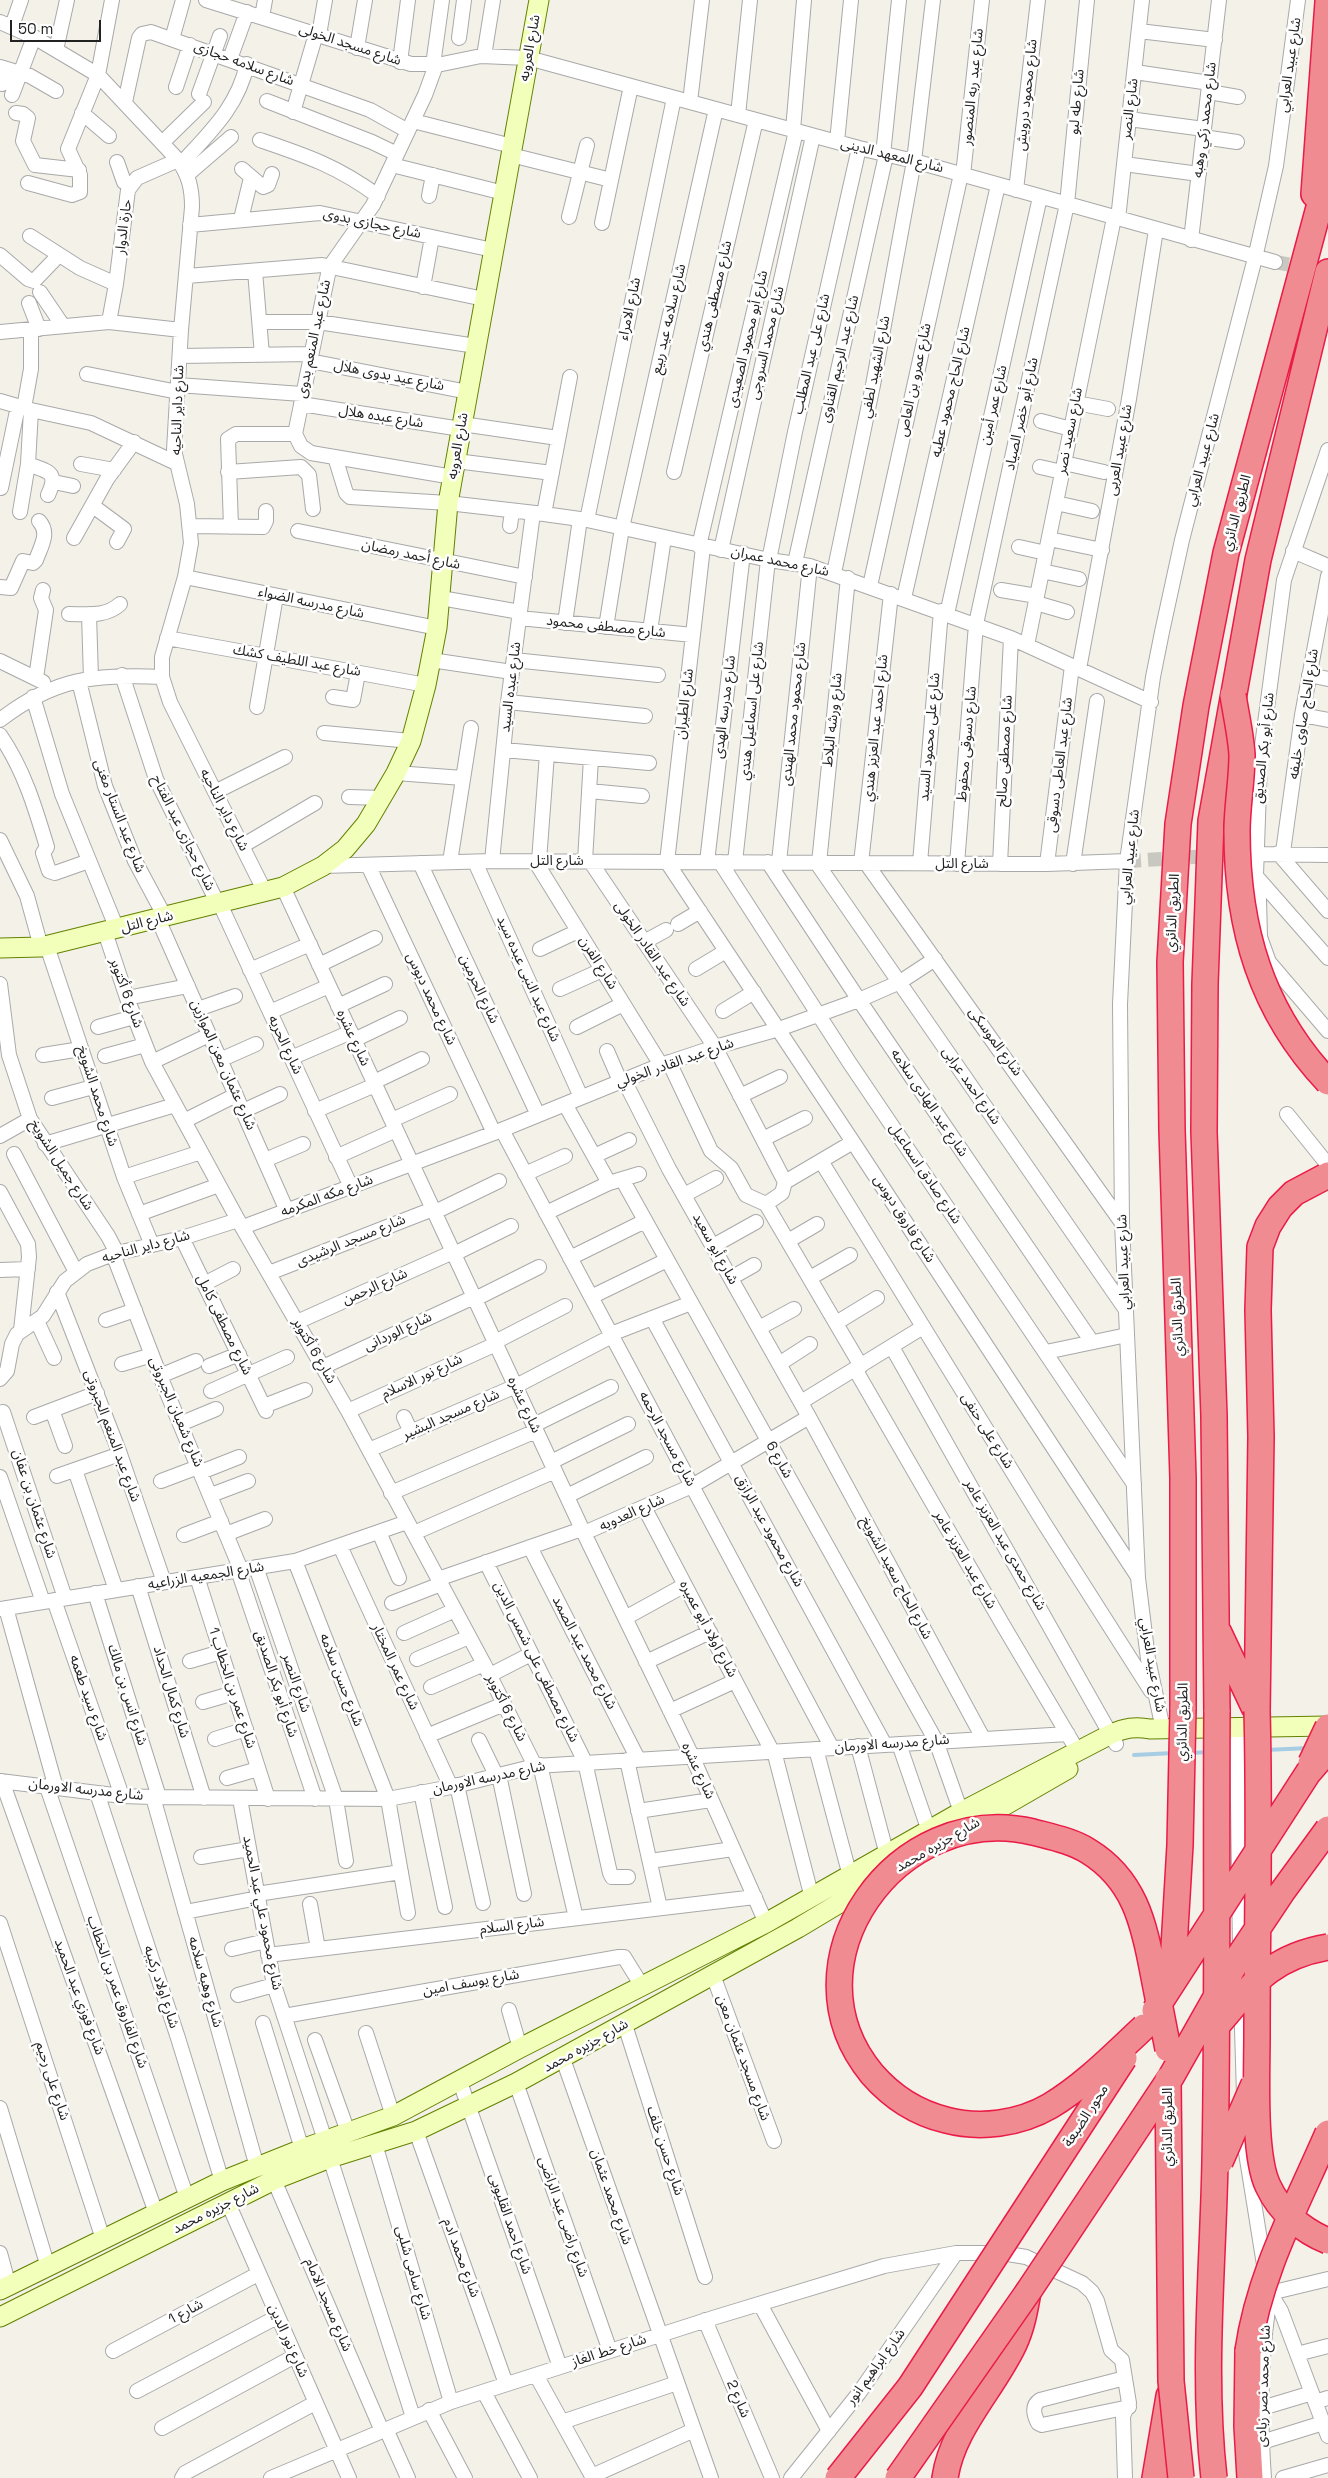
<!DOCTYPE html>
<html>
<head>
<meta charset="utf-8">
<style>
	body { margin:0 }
	#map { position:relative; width:1328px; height:2478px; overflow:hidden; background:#f3f1e8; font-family:"Space Grotesk",sans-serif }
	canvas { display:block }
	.scale { position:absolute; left:10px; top:20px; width:91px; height:22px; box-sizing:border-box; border:2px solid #222; border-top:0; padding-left:6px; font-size:15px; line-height:18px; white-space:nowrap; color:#222; -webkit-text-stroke:4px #fff; paint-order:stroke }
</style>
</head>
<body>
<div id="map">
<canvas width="1328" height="2478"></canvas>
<div class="scale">50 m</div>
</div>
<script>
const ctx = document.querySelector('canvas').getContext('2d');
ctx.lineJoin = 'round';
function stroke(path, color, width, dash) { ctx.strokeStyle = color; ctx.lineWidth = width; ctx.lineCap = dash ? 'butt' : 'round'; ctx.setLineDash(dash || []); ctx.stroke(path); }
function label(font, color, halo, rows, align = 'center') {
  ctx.font = font + ' "Space Grotesk","Noto Sans Arabic",sans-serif'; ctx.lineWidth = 5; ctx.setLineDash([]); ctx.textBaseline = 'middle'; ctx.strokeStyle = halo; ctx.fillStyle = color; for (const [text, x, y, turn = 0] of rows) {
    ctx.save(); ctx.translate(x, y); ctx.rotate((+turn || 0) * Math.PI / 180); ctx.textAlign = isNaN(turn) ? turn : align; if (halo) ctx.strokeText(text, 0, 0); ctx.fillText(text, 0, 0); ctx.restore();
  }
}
stroke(new Path2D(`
	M1266 1750 1309 1748
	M1191 1753 1209 1752
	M1134 1755 1174 1753`), '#a6cde3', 4);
stroke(new Path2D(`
	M1275 262 1308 268
	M1127 861 1243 854`), '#c9c8c0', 14, [14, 7]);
const street = new Path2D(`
	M206 0 411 64H442L481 56 528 58 859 148 914 161 1275 262
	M262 17 265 0
	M0 22 34 37 98 75 178 160C189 175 192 189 192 207L181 330 174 450 187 504 191 543 185 577 162 657V677L170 702 265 892
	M12 26 21 0
	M1139 31 1215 40
	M319 35 325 0
	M459 38 464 0
	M172 39 183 0
	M357 48 365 0
	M56 50 67 0
	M484 56 493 0
	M230 59 247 12
	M400 62 408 0
	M433 65 442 0
	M436 65 425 95 373 205 333 262 328 274 295 434 301 446 311 453 453 477
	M0 67 30 76 56 91
	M1135 72 1210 83
	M2 84 7 69
	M176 87 190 45
	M1209 92 1238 97
	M199 94 220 36
	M12 95 34 37
	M267 101 372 142 397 154
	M125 102 139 38 142 34 151 32 370 110 408 131
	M690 102 702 0
	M293 112 316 34
	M16 113 23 114 28 118 23 141 35 165 79 170
	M82 113 109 136
	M738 115 750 0
	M1129 119 1204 129
	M413 121 512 146
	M793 130 804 0
	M1203 137 1237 142
	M260 140C307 156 337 166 378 196
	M837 142 851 0
	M162 143 204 102
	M511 155 611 180
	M883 155 899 0
	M117 162 124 182 132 184
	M181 164C209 133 238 107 247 64
	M1124 164 1199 174
	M392 165 504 193
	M242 169 263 187 268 185 272 174
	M187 175 231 137
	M963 175 982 0
	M28 183 72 195 80 192V175L68 149 98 75 112 0
	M1016 190 1038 0
	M429 196 433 175
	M569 217 587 145
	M241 219 251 178
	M1118 219 1142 0
	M602 223 631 86
	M190 225 320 213 493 250
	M30 236 80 268 116 284
	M1191 240 1219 0
	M0 255 28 279 34 281 59 255
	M255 271 262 355
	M187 276 322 265 484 299
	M423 287 432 237
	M40 292 63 326
	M29 303 39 329
	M109 322 116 284 128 190 137 178 178 160
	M260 322H318L476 346
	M0 332 109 322 181 330
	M180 356 311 354
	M310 361 468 392
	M87 374 178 392
	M178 385 302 394
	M0 401 31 410 91 423 176 463
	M1076 403 1108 409
	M301 404 461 429
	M24 408 31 369V330
	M1041 421 1071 429
	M462 424 558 438
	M1328 450 1284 580 1260 761 1256 875 1259 899 1260 937 1269 962 1328 1031
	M335 457 346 493 350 497 448 503 544 514 587 520 769 560 810 566 1011 638 1151 702
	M456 461 552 473
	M1064 463 1104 472
	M28 464C48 472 59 471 48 495
	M81 464 114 470
	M1040 467 1062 472
	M228 472 301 467 309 475 313 509
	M674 472 756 120
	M54 482 73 486
	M1 488 18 406
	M1056 503 1092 511
	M93 506 124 529 117 542
	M20 512 28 464 31 410
	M544 514 570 377
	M587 520 674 98
	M191 526 263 527 266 521V511
	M510 526 512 511
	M231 527 228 439 236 434H295
	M298 531 525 577
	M74 538 107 479 134 442
	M1049 539 1102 550
	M699 546 796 131
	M703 547 667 862 853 1142 1138 1577
	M1019 547 1046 553
	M721 550 813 136
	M1293 551 1328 566
	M769 560 795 432 859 148
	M795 563 886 155
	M1042 571 1079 579
	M834 573 873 385 914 161 933 0
	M185 577 437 628
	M870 586 961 174
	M0 587 11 588 23 561 33 563 36 560C41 546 50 533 39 521
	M1001 590 1037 596
	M441 598 520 612
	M904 598 998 185
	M1036 603 1067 612
	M69 614C87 614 106 617 120 604
	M89 614 91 679
	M947 614 1040 197
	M519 618 693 635
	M565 623 580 519
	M606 627 622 528 716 109
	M650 631 664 538
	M167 638 426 685
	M1027 645 1114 218
	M431 660 512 672
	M514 660 658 675
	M0 661 43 682
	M1079 669 1129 399 1156 230
	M122 675 156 779 218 904
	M1309 675 1328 679
	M36 678 46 610 41 598 43 590
	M79 681 105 786 135 861 165 917
	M33 697 62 794 117 929
	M333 697 353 700 358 673
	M508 702 645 716
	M257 707 276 596
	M1302 715 1328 720
	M0 720C54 678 95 674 162 677
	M324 733 411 741
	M0 735C24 770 35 807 47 847L43 853 49 871 55 873 89 861
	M504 750 649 763
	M396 773 463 778
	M589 791 642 796
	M215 792 285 757
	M349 797 383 798
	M0 840 27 896 41 947
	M242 846 315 803
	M1283 852 1302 715 1328 576
	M1278 853 1328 911
	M1252 854 1328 855
	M492 861 508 702 533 513
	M535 861 661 1065
	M539 861 547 754
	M585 861 591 758
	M590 861 715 1047 785 1182
	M450 862 471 728
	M475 862 581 1097
	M707 862 743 553
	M720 862 849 1062 1134 1484
	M735 862 768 560
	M768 862 859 1000 1092 1342
	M779 862 810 566
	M816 862 1126 1310
	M420 863 538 1115
	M819 863 848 578
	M861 863 891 594
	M866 863 1122 1223
	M920 863 941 611
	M957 864 976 624 1067 204 1087 0
	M1000 864 1011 638
	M1047 864 1072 666
	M1073 864 1097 701
	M368 865 494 1133
	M323 866 492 861 1047 864 1127 861
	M1256 876 1328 958
	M283 887 582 1529 692 1756 766 1923
	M220 904 351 1187
	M158 919 287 1211
	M678 924 700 911
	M105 932 127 998 152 1062 238 1220 348 1411 484 1664 535 1766
	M644 942 666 930
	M47 946 124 1177 152 1245
	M540 949 578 931
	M319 965 375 938
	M696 969 726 951
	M250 970 310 944
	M0 984 9 1055 30 1119 108 1236 117 1253
	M560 989 602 970
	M127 998 188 986
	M338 1006 385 984
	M198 1009 235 996
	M723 1011 754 992
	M270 1012 329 986
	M98 1027 134 1017
	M577 1027 623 1004
	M354 1040 400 1018
	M607 1051 620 1081
	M43 1055 81 1049
	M105 1056 145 1045
	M291 1058 351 1032
	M220 1060 256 1044
	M152 1062 209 1035
	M669 1062 711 1151 731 1168 746 1195 766 1204
	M624 1080 669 1169 809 1417 983 1738
	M374 1082 422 1059
	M740 1096 780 1077
	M52 1098 93 1087
	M565 1104 609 1183
	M243 1111 280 1094
	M315 1111 375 1085
	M1287 1114 1328 1165
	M392 1120 450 1094
	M184 1121 236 1095
	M502 1130 832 1748
	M0 1136 30 1119
	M763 1139 805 1118
	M45 1144 175 1105
	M14 1154 76 1272
	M594 1156 629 1140
	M336 1157 396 1130
	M265 1160 303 1144
	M821 1161 1044 1523 1151 1691
	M525 1174 565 1156
	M124 1177 201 1152
	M622 1179 936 1741 961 1812
	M0 1192 28 1244 29 1257 21 1330
	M684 1195 716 1178
	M766 1204 861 1366
	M766 1204 782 1193 785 1182 853 1142
	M435 1212 499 1181
	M546 1213 609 1183 639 1174
	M139 1214 219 1185
	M243 1227 494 1133 661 1065 715 1047 779 1029 859 1000 900 982 935 959
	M182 1238 266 1411
	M788 1241 817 1224
	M713 1246 756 1222
	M113 1254 160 1376 241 1570
	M454 1254 511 1226
	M570 1258 645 1221
	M0 1270 28 1269
	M269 1273 433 1209
	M731 1278 754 1265
	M810 1278 850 1255
	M204 1284 233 1269
	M57 1292 120 1454 164 1582
	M591 1297 667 1260
	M475 1299 539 1267
	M652 1318 885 1745
	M106 1320 135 1310
	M37 1321 54 1358
	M297 1322 453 1252
	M836 1323 877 1298
	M759 1328 794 1309
	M611 1334 691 1303
	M495 1342 565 1306
	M892 1347 1116 1744
	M1046 1352 1127 1335
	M122 1364 152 1355
	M779 1364 810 1344
	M209 1366 239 1354
	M323 1367 474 1297
	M855 1369 1003 1625 1077 1750
	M160 1376 196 1361
	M0 1379 7 1371 12 1344 17 1334 43 1316 65 1281 87 1264 113 1254 182 1238 238 1220
	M211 1391 287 1357
	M801 1402 923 1327
	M264 1406 305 1390
	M52 1410 65 1446
	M348 1411 496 1344
	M0 1413 3 1412 65 1598
	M34 1417 97 1393
	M404 1417 411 1432
	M180 1424 216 1409
	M534 1425 611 1387
	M369 1450 516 1386 612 1336
	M551 1462 628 1424
	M75 1470 116 1590
	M201 1472 239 1457
	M57 1476 120 1454
	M0 1477 43 1602
	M161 1481 198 1467
	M391 1493 536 1431
	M211 1495 248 1481
	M567 1496 646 1457
	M644 1507 772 1751
	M379 1532 399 1578
	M414 1533 555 1471
	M584 1533 692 1486 809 1417
	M226 1534 265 1519
	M184 1535 221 1521
	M340 1546 451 1787
	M530 1547 638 1759
	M295 1561 388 1799 408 1913
	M486 1562 585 1762 610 1873 612 1877H628
	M256 1567 336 1799 346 1861
	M238 1570 315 1799
	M197 1577 268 1799
	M438 1579 582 1529
	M138 1586 204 1798
	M95 1593 159 1797
	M54 1600 122 1796
	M392 1603 441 1584
	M6 1608 56 1788
	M0 1609 295 1561 407 1522
	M625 1618 685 1585
	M404 1633 455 1610
	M417 1659 469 1637
	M190 1661 221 1652
	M646 1662 710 1632
	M490 1675 531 1654
	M431 1687 484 1664
	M203 1702 234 1693
	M670 1711 735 1681
	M1237 1728 1240 1950
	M1163 1729 1148 1659 1138 1578 1122 1223 1120 1004 1127 861 1153 677 1162 632 1182 540 1255 258 1276 166 1298 0
	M427 1736 504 1704
	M215 1739 246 1729
	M479 1740 496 1775
	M899 1744 929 1831
	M858 1746 887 1855
	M816 1749 850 1876
	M774 1751 812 1898
	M627 1760 660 1908
	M540 1765 576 1918
	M499 1775 524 1894
	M227 1778 258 1769
	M0 1781 122 1796 153 1797 388 1799 451 1787 535 1766 1068 1734
	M2 1781 156 2213
	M457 1785 483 1903
	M47 1787 187 2198
	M421 1792 445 1907
	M97 1793 178 2038 222 2181
	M153 1797 257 2167
	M240 1799 274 1985 325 2140
	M638 1811 711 1800
	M201 1857 249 1849
	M650 1861 733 1849
	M257 1894 401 1872
	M310 1904 318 1949
	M185 1912 258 1898
	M0 1923 103 2239
	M232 1949 266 1941
	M268 1955 755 1897
	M713 1975 774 2141
	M238 1995 274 1985
	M1241 1996 1244 2095
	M509 2010 520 2048
	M284 2016 619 1957H624L642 1986
	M263 2023 302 2149
	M625 2025 705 2277
	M366 2033 393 2116
	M315 2040 348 2132
	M563 2059 711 2478
	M460 2082 560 2367
	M516 2083 610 2351
	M0 2108 48 2267
	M1245 2116 1246 2153 1265 2271
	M416 2131 506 2384
	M375 2144 451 2402
	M330 2158 413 2417
	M274 2180 382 2431
	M228 2203 349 2478
	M0 2253 9 2286
	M1270 2293 1281 2311 1328 2436
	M1270 2293 1328 2279
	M760 2304 829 2431
	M705 2320 772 2478
	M113 2351 258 2274
	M1297 2354 1328 2346
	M536 2375 593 2478
	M1125 2378 1040 2400C1031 2406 1034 2415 1038 2423L1042 2425 1129 2407
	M137 2391 277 2317
	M484 2392 530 2478
	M1315 2402 1328 2398
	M1262 2408 1312 2393
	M429 2410 465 2478
	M562 2422 677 2383
	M162 2428 295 2356
	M386 2429 408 2478
	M1262 2442 1323 2423
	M592 2476 694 2430
	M182 2478 185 2473 315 2403
	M271 2478 451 2402 716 2317 884 2266 956 2253H1002L1026 2257 1082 2283 1092 2292 1097 2301 1111 2350 1122 2360 1129 2403 1123 2416 1125 2478
	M791 2478 859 2393 956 2253
	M1264 2478C1260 2422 1260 2365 1268 2309
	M1283 2478 1328 2465`);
const secondary = new Path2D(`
	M0 948 41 947 283 887 323 866 345 849 366 824 396 773 411 741 426 685 437 628 448 503 539 0
	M964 1829 1068 1769
	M0 2290 222 2181 302 2149 393 2116 520 2048 766 1923 961 1812 1111 1734C1125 1728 1135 1726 1150 1729L1328 1726
	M0 2317 274 2180 330 2158 416 2131 516 2083 798 1928 878 1880`);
const highway = new Path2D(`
	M1314 194 1328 2
	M1219 1633 1254 1707
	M1183 1709V1478L1172 1130 1170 962 1178 824 1196 706 1226 553 1328 174
	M1257 1711 1261 1437 1258 1310 1260 1247 1268 1226 1280 1207 1294 1193 1328 1175
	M1217 1712 1214 1416 1204 1132 1205 984 1211 821 1258 560 1328 272
	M1248 2351 1247 2426 1250 2478
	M945 2478C952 2428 993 2389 1014 2344 1022 2327 1025 2309 1028 2292
	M1155 2478 1169 2396`);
stroke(street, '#a9a9a9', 16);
stroke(secondary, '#638200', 21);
stroke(highway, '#eb1b48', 28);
stroke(street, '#fff', 14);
stroke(secondary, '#f2ffba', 19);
stroke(highway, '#ef8b91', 25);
const highwayBridge = new Path2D(`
	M1233 695C1236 715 1241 736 1242 755 1242 781 1237 806 1237 831 1237 928 1261 1011 1328 1082
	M1257 1711C1260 1820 1257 1928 1257 2036 1257 2073 1253 2155 1268 2186 1280 2212 1303 2231 1328 2241
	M1311 1763 1328 1727
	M1172 1981 1180 1845 1183 1709
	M1155 2010 1308 1773 1328 1750
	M1144 2027C1115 2054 1085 2085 1050 2106 1019 2124 980 2129 946 2120 917 2113 892 2097 872 2074 780 1963 897 1800 1033 1832 1052 1837 1072 1841 1088 1851 1134 1879 1144 1923 1153 1972 1158 1998 1163 2023 1168 2049
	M1213 2030C1250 1988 1268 1957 1328 1947
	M1168 2079 1171 2381 1181 2478
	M1220 2162 1254 2084
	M1248 2351C1259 2273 1297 2205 1328 2133
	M838 2478 910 2387 1124 2058
	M898 2478 1028 2292 1171 2077 1240 1955 1282 1892 1328 1829
	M1214 2478C1202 2373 1213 2267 1215 2162 1218 2012 1216 1862 1217 1712`);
stroke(highwayBridge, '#eb1b48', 28, []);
stroke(highwayBridge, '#ef8b91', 25);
label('14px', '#222', '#fff', [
	["شارع مسجد الخولى",350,45,18],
	["شارع العروبه",530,48,-80],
	["شارع سلامه حجازى",244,64,20],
	["شارع عبيد العرابي",1290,65,-82],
	["شارع عبد ربه المنصور",973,87,-84],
	["شارع محمود درويش",1027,95,-84],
	["شارع طه لبو",1077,102,-85],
	["شارع النصر",1130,109,-83],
	["شارع محمد زكي وهبه",1205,120,-83],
	["شارع المعهد الدينى",892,156,14],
	["شارع حجازى بدوى",372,224,12],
	["حارة الدوار",124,227,-83],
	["شارع مصطفى هندي",715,296,-77],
	["شارع الامراء",630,309,-78],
	["شارع سلامه عيد ربيع",669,319,-77],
	["شارع عبد المنعم بدوى",314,339,-78],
	["شارع أبو محمود الصعيدى",748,339,-77],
	["شارع محمد السروجى",767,343,-77],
	["شارع على عبد المطلب",812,354,-77],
	["شارع عبد الرحيم القناوى",840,359,-77],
	["شارع الشهيد لطفي",876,367,-79],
	["شارع عيد بدوى هلال",389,376,11],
	["شارع عمرو بن العاص",915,380,-78],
	["شارع الحاج محمود عطيه",951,392,-77],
	["شارع عمر أمين",994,405,-77],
	["شارع داير الناحيه",178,410,-88],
	["شارع أبو خضر الصياد",1022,414,-78],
	["شارع عبده هلال",381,417,9],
	["شارع سعيد نصر",1070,431,-79],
	["شارع العروبه",458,446,-80],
	["شارع عبيد العربى",1120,450,-80],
	["شارع عبيد العرابي",1203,460,-75],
	["الطريق الدائري",1237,513,-75],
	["شارع أحمد رمضان",411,555,12],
	["شارع محمد عمران",780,562,12],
	["شارع مدرسه الضواء",311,603,12],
	["شارع مصطفى محمود",606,627,6],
	["شارع عبد اللطيف كشك",297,661,10],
	["شارع عبده السيد",511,687,-83],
	["شارع الطيران",685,704,-83],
	["شارع مدرسه الهدى",725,707,-83],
	["شارع على اسماعيل هندي",752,711,-84],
	["شارع محمود محمد الهندى",794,714,-84],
	["شارع الحاج صاوى خليفه",1304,714,-81],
	["شارع ورشه البلاط",833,720,-84],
	["شارع احمد عبد العزيز هندي",876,728,-84],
	["شارع على محمود السيد",930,737,-85],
	["شارع دسوقى محفوظ",967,744,-85],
	["شارع أبو بكر الصديق",1264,748,-84],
	["شارع مصطفى صالح",1005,751,-87],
	["شارع عبد العاطى دسوقى",1060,765,-83],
	["شارع داير الناحيه",224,810,63],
	["شارع عبد الستار مغنى",119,816,69],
	["شارع حجازى عبد الفتاح",183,833,64],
	["شارع عبيد العرابي",1130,857,-84],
	["شارع التل",557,861],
	["شارع التل",962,864],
	["الطريق الدائري",1173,913,-87],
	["شارع التل",147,922,-14],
	["شارع عبد القادر الخولى",652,954,56],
	["شارع الفرن",598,963,58],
	["شارع عبد النبى عبده سيد",528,979,66],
	["شارع الحرمين",479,989,65],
	["شارع 6 أكتوبر",126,993,70],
	["شارع محمد دبوس",431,999,65],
	["شارع عشره",353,1038,65],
	["شارع الموسكى",995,1042,54],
	["شارع الحريه",285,1045,65],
	["شارع عبد القادر الخولي",675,1063,-19],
	["شارع عثمان معن الموازين",223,1065,66],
	["شارع احمد عرابى",971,1086,55],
	["شارع محمد الشويخ",97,1096,72],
	["شارع عبد الهادى سلامه",929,1103,56],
	["شارع جميل الشويخ",61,1165,57],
	["شارع صادق اسماعيل",925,1174,56],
	["شارع مكه المكرمه",327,1196,-20],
	["شارع فاروق دبوس",904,1219,57],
	["شارع مسجد الرشيدى",351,1241,-22],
	["شارع داير الناحيه",146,1247,-15],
	["شارع أبو سعيد",715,1249,61],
	["شارع عبيد العرابي",1124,1262,-92],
	["شارع الرحمن",375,1287,-24],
	["الطريق الدائري",1178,1317,-92],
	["شارع مصطفى كامل",224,1325,64],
	["شارع الوردانى",398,1332,-25],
	["شارع 6 أكتوبر",314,1351,60],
	["شارع نور الاسلام",422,1377,-25],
	["شارع عشره",524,1405,65],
	["شارع شعبان الجبروتى",176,1412,67],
	["شارع مسجد البشير",451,1415,-24],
	["شارع على حنفى",987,1431,58],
	["شارع عبد المنعم الجبروتى",112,1436,70],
	["شارع مسجد الرحمه",667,1439,62],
	["شارع 6",779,1460,61],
	["شارع عثمان بن عفان",34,1504,72],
	["شارع العدويه",632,1513,-24],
	["شارع محمود عبد الرازق",769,1531,61],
	["شارع حمدى عبد العزيز عامر",1005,1545,60],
	["شارع عبد العزيز عامر",965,1560,60],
	["شارع الجمعيه الزراعيه",206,1576,-9],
	["شارع الحاج سعيد الشويخ",896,1578,62],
	["شارع اولاد أبو عميره",708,1629,62],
	["شارع محمد عبد الصمد",584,1653,63],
	["شارع مصطفى على شمس الدين",536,1662,64],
	["شارع عبيد العرابي",1152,1665,80],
	["شارع عمر المختار",395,1667,65],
	["شارع حسن سلامه",341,1680,69],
	["شارع النصر",296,1683,71],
	["شارع أبو بكر الصديق",276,1684,72],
	["شارع عمر بن الخطاب 1",232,1688,72],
	["شارع كمال الحداد",171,1692,73],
	["شارع انس بن مالك",127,1695,73],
	["شارع سيد طعمه",88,1698,71],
	["شارع 6 أكتوبر",506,1708,63],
	["الطريق الدائري",1183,1722,-89],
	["شارع مدرسه الاورمان",892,1744,-4],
	["شارع عشره",698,1771,65],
	["شارع مدرسه الاورمان",489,1778,-12],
	["شارع مدرسه الاورمان",86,1790,6],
	["شارع جزيره محمد",938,1845,-30],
	["شارع محمود علي عبد الحميد",262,1913,79],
	["شارع السلام",512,1926,-7],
	["شارع وهبه سلامه",205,1982,74],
	["شارع يوسف امين",471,1983,-10],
	["شارع اولاد ركيبه",161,1987,72],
	["شارع الفاروق عمر بن الخطاب",117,1992,71],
	["شارع فوزي عبد الحميد",79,1997,70],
	["شارع جزيره محمد",586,2046,-29],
	["شارع مسجد عثمان معن",743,2058,70],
	["شارع على رحيم",52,2081,72],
	["محور الضبعة",1086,2116,-57],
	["الطريق الدائري",1168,2127,-90],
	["شارع حسن خلف",665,2151,72],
	["شارع محمد عثمان",611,2197,71],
	["شارع جزيره محمد",216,2209,-27],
	["شارع راضى عبد الراضى",563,2217,71],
	["شارع احمد القليوبى",510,2224,71],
	["شارع محمد ادم",461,2258,70],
	["شارع سامى شلبى",413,2273,74],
	["شارع مسجد الامام",328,2305,67],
	["شارع 1",186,2312,-28],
	["شارع نور الدين",288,2341,66],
	["شارع خط الغاز",609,2351,-18],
	["شارع ابراهيم انور",876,2367,-54],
	["شارع محمد نصر زبادى",1264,2386,-88],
	["شارع 2",738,2399,67]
]);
</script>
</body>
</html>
